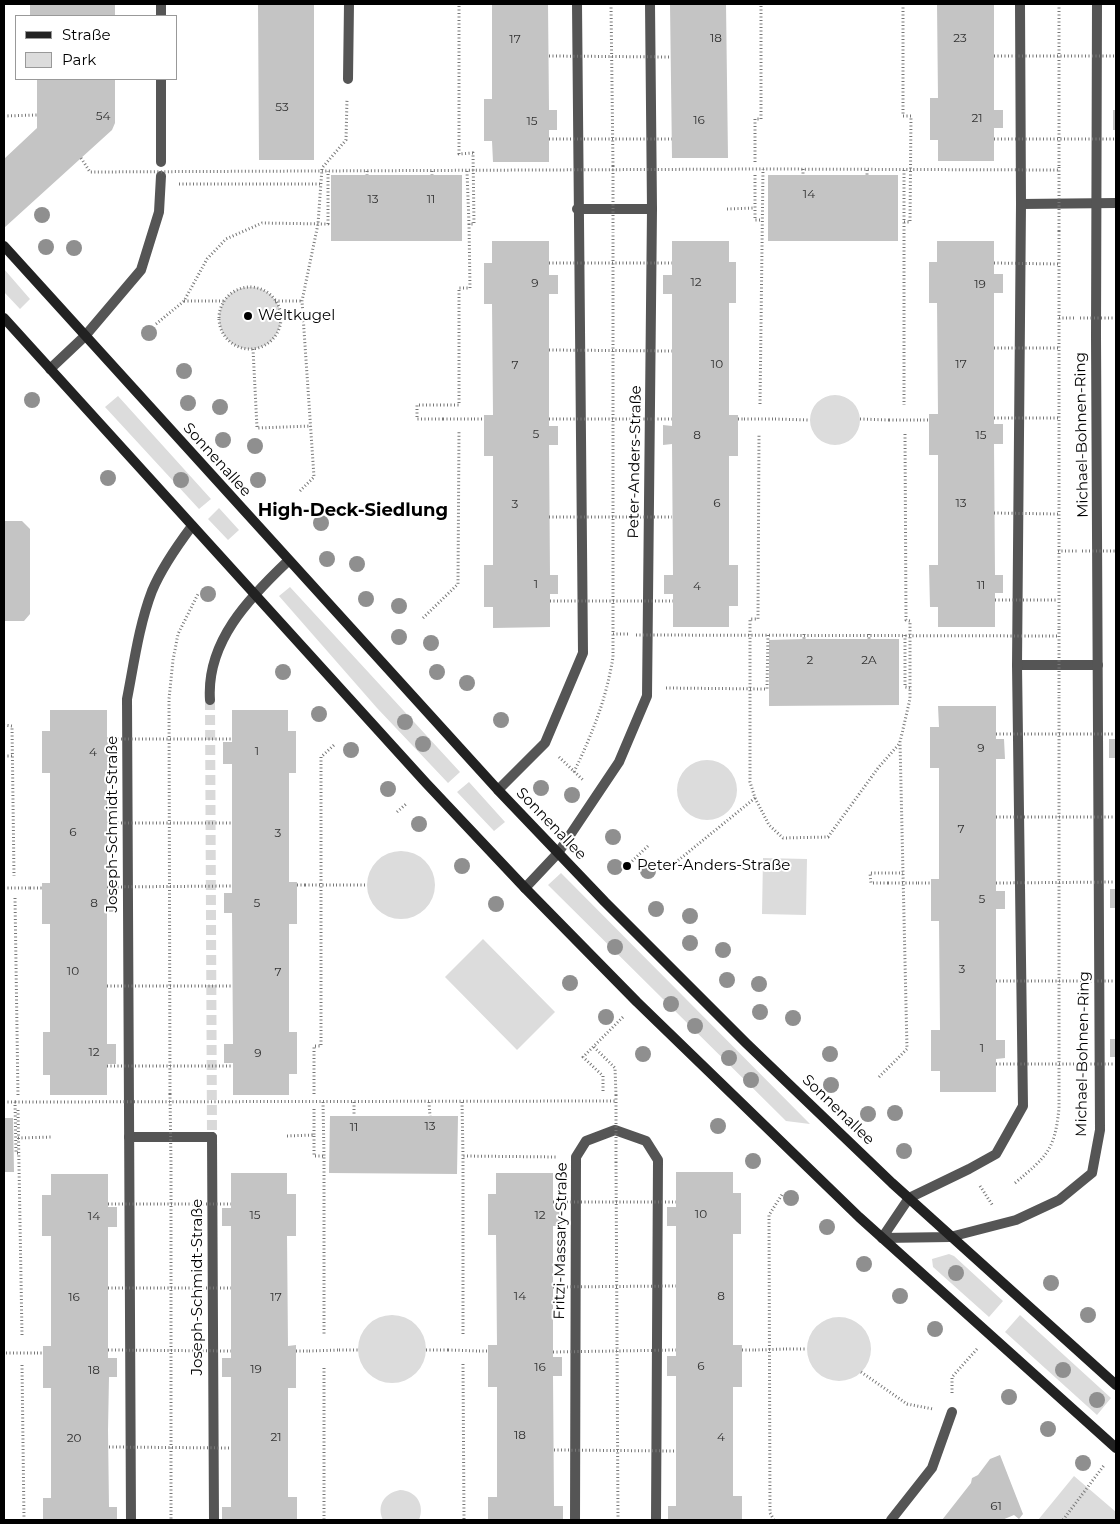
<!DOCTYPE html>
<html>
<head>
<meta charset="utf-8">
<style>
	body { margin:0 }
	#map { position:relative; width:1120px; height:1524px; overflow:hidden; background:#fff; font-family:Montserrat,sans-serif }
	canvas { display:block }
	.frame { position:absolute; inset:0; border:5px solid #000; pointer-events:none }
	.legend { position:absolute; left:15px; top:15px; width:162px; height:65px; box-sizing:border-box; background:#fff; border:1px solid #999; margin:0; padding:6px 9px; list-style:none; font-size:15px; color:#000 }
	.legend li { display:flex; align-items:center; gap:10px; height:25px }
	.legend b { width:25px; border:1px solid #999 }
</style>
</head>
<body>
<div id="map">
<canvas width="1120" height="1524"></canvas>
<div class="frame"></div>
<ul class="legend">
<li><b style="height:6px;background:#222"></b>Straße</li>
<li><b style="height:14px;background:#dcdcdc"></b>Park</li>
</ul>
</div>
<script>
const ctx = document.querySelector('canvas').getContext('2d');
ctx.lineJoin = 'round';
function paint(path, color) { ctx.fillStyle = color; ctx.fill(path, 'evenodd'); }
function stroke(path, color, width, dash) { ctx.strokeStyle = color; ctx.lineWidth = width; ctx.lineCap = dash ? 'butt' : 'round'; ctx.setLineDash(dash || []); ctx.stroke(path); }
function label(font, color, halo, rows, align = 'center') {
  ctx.font = font + ' Montserrat,sans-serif'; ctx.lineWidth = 4; ctx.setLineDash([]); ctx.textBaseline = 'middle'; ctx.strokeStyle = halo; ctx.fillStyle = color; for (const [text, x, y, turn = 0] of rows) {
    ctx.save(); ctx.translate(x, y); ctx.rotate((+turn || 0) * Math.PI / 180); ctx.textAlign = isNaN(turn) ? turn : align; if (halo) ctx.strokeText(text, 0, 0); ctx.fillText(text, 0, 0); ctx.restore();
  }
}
paint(new Path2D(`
	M4 269 30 299 20 309 4 292Z
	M219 318a31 31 0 1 1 62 0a31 31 0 1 1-62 0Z
	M810 420a25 25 0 1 1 50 0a25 25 0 1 1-50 0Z
	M118 396 211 499 199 509 105 407Z
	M219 508 239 530 228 540 208 519Z
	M290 587 460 772 448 783 377 708 279 596Z
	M677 790a30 30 0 1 1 60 0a30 30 0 1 1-60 0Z
	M469 782 505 822 494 831 457 792Z
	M367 885a34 34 0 1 1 68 0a34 34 0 1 1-68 0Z
	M763 858 807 859 806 915 762 914Z
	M561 873 810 1124 786 1121 548 885Z
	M483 939 555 1012 517 1050 445 977Z
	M949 1254 954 1256 1003 1301 989 1317 933 1267 932 1259Z
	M1020 1315 1111 1398 1097 1415 1005 1332Z
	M358 1349a34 34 0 1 1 68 0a34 34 0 1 1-68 0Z
	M807 1349a32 32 0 1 1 64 0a32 32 0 1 1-64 0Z
	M1074 1476 1116 1512V1520H1038Z
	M400 1490C417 1491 425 1505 419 1520H383C376 1505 385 1493 400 1490Z`), '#dcdcdc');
paint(new Path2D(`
	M30 4H115V16H30Z
	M258 4H314V160H259Z
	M492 4H548L549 110H557V130H549V162H493L492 141H484V99H492Z
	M670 4H726L728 158H672Z
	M937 4H994V110H1003V128H994V161H938V140H930V98H938Z
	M37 79H115V123L112 130 4 228V159L37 128Z
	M1113 110H1116V130H1113Z
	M331 175H462V241H331Z
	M768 175H898V241H768Z
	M492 241H549V275H558V294H549V426H558V445H549L550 575H558V594H550V627L493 628V607H484V565H493V456H484V415H493L492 304H484V263H492Z
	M672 241H729V262H736V303H729V415H738V456H729V565H738V606H729V627H673V594H664V575H673L672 444 663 445V425L672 426V294H663V275H672Z
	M937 241H994V274H1003V293H994V424H1003V444H994L995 575H1003V593H995V627H938V607H930L929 565H938V455H929V414H938L937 303H929V262H937Z
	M4 521H22L30 529V614L24 621H4Z
	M804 639H899V705L769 706V640Z
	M938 706H996V739H1004L1005 759H996V891H1005V909H996V1040H1005V1058L996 1059V1092H940V1071H931V1030H940L939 921H931V879H939V768H930V727H939Z
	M50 710H107V742H115V762H107V893H115V912H107V1044H116V1064H107V1095H50V1075H43V1032H50V924H42V883H50V773H42V731H50Z
	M232 710H288V731H296V773H289V882H297V924H289V1032H297V1074H289V1095H233V1063H224V1044H233L232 913H224V893H232V764H223V742H232Z
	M1109 739H1116V758H1109Z
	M1110 889H1116V908H1110Z
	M1110 1039H1116V1057H1110Z
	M330 1116H458L457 1174 329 1173Z
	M4 1118H13L14 1172H4Z
	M676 1172H733V1193H741V1234H733V1345H742V1387H733V1496H742V1520H668V1506H676V1376H667V1356H676V1226H667V1207H676Z
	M231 1173H287V1194H296V1236H287L288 1346 296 1345V1388H288V1497H297V1520H222V1507H231V1377H222V1358H231V1226H222V1208H231Z
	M496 1173H553V1206H562V1226H553V1357H562V1376H553L554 1506H563V1520H488V1497H497V1387H488V1345H497L496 1235H488V1194H496Z
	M51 1174H108V1207H117V1227H108V1358H117V1377H109L108 1430 109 1507H117V1520H43V1498H51V1388H43V1346H51V1236H42V1195H51Z
	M1000 1455 1023 1514 1019 1519 1014 1515 1002 1520H942L971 1483 972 1478 978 1475 990 1459Z`), '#c4c4c4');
stroke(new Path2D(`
	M210 700 212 1137`), '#d9d9d9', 10, [10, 5]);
stroke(new Path2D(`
	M611 4 613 166
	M903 4V116H911L910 222H903
	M1059 4V167
	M4 116 37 115
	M755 162V119H761V4
	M803 169V175
	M867 170V175
	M904 170V405
	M367 171V175
	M432 171V175
	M467 171 469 224
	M755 175V220H761
	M179 184H321
	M727 209 755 208
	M1059 231V629
	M219 318a31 31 0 1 1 62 0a31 31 0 1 1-62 0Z
	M184 301H224
	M275 301H302
	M1059 318H1075
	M156 324 184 301 207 259 226 239 262 223 328 224V171
	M253 349 257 428 311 426
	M760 404 763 169
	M443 419H417V405H459V288H470L469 224H474L473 153 459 154V4
	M474 419H484
	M738 419H744
	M775 419 810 420
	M860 419 889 420
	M920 420H929
	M300 491 314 477 302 301 318 224 322 168 346 140 347 99
	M1058 551H1078
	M423 618 458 584 459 431
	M613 634H628
	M804 634V639
	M869 634V639
	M905 635V687L911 688
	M666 688 767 689 768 634
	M4 725 12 726 14 876
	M4 756H13
	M559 757 583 780
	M574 772C593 732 606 700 613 657V233
	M755 798 769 825 783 838 828 837 878 768 900 743
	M397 812 406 804
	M627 866 649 845
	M670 867 755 798 750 782V619H758L759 435
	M888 883H871L870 873H903
	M918 883H931
	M297 885H305
	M336 885H366
	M30 888H42
	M15 898 18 1096
	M594 1047 615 1068 616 1095
	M879 1077 907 1049 900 742 910 699V621L906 620 905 434
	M603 1091V1076L583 1057 623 1017
	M170 1094 169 699 173 660 178 634 198 594
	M314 1094V1046H321V757L334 745
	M4 1102H15L16 1153H19
	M323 1102 324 1156
	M354 1102V1116
	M429 1102 430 1116
	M462 1102 463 1156
	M314 1109V1135
	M18 1110 22 1335
	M287 1136 314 1135V1156H324V1334
	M18 1138 52 1137
	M616 1162 618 1520
	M171 1164V1520
	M1015 1183C1047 1156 1055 1150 1059 1108V696
	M980 1186 993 1206
	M463 1334V1156L557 1157
	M786 1349H807
	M339 1350H358
	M426 1350H448
	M742 1350H755
	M296 1351H309
	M479 1351H488
	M4 1353H6
	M37 1353H43
	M463 1364 464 1520
	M22 1365 24 1520
	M324 1368V1520
	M861 1372 907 1404 933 1409
	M952 1393V1377L977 1349
	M774 1520 770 1513 769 1215 783 1193
	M1063 1520 1105 1464`), '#777', 3, [1, 2.5]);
stroke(new Path2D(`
	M348 79 349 4
	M1021 204 1116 203
	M577 209H652
	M1017 665H1098
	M129 1137H212`), '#555', 10);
stroke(new Path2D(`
	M161 4V16
	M161 79V162
	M50 369 85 336 141 270 159 212 161 176
	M210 700C206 642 249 598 288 561
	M498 790 545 743 583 653 577 4
	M525 888 558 853 619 762 647 696 652 209 650 4
	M212 1137 214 1520
	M882 1238 950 1237 1016 1220 1059 1200 1092 1173 1100 1130 1096 336 1097 4
	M882 1238 909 1198 969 1169 996 1154 1023 1106 1017 665 1021 204 1020 4
	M131 1520 127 699C134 663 139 625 152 591 162 567 177 546 192 526
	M575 1520 576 1157 586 1141 615 1130 646 1141 658 1160 656 1520
	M891 1520 932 1468 952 1412`), '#555', 10);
stroke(new Path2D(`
	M4 246 498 790 605 902 746 1043 892 1183 1116 1385
	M4 318 426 783 525 888 637 1002 859 1217 1116 1448`), '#222', 10);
stroke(new Path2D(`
	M549 56 671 57
	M994 56H1116
	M549 139H672
	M994 139H1116
	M81 158 90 172 763 169 1059 170
	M613 166V233
	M1059 231V167
	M549 263H672
	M994 263 1059 264
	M1080 318H1116
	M994 348H1059
	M549 350 672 351
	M994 418H1058
	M443 419H474
	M549 419H672
	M744 419H775
	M889 420H920
	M994 513 1058 514
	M549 517H672
	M1082 551H1116
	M995 600H1058
	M550 601H673
	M1059 629V696
	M636 635 1059 636
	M996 734H1116
	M107 739H232
	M996 817H1116
	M107 823H232
	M888 883H918
	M996 883 1116 882
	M305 885H336
	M107 887 232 886
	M4 888H30
	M996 981H1116
	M107 986H233
	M996 1064H1116
	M107 1066H233
	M170 1094 171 1164
	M616 1095V1162
	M15 1102 616 1101
	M553 1202H676
	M108 1204H231
	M553 1287 676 1286
	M108 1288H231
	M108 1350 231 1351
	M448 1350 479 1351
	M755 1350 786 1349
	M309 1351 339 1350
	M553 1352 676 1350
	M6 1353H37
	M109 1447 231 1448
	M554 1450 676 1451`), '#777', 3, [1, 2.5]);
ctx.fillStyle = '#8f8f8f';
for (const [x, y] of [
	[42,215],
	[46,247],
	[74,248],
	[149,333],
	[184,371],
	[32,400],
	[188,403],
	[220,407],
	[223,440],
	[255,446],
	[108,478],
	[181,480],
	[258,480],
	[321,523],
	[327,559],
	[357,564],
	[208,594],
	[366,599],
	[399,606],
	[399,637],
	[431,643],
	[283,672],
	[437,672],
	[467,683],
	[319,714],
	[501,720],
	[405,722],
	[423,744],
	[351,750],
	[541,788],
	[388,789],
	[572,795],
	[419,824],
	[613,837],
	[462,866],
	[615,867],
	[648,871],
	[496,904],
	[656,909],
	[690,916],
	[690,943],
	[615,947],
	[723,950],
	[727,980],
	[570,983],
	[759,984],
	[671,1004],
	[760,1012],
	[606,1017],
	[793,1018],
	[695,1026],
	[643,1054],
	[830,1054],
	[729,1058],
	[751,1080],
	[831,1085],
	[895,1113],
	[868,1114],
	[718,1126],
	[904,1151],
	[753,1161],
	[791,1198],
	[827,1227],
	[864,1264],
	[956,1273],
	[1051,1283],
	[900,1296],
	[1088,1315],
	[935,1329],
	[1063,1370],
	[1009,1397],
	[1097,1400],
	[1048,1429],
	[1083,1463]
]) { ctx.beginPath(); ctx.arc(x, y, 8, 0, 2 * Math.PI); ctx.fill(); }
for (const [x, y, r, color] of [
	[248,316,5,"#000"],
	[627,866,5,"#000"]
]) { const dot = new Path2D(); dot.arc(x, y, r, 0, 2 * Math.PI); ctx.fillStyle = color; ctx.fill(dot); stroke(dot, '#fff', 2); }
label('12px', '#313131', null, [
	["18",716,38],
	["23",960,38],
	["17",515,39],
	["53",282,107],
	["54",103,116],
	["21",977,118],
	["16",699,120],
	["15",532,121],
	["14",809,194],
	["13",373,199],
	["11",431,199],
	["12",696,282],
	["9",535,283],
	["19",980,284],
	["10",717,364],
	["17",961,364],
	["7",515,365],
	["5",536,434],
	["8",697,435],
	["15",981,435],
	["6",717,503],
	["13",961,503],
	["3",515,504],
	["1",536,584],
	["11",981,585],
	["4",697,586],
	["2",810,660],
	["2A",869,660],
	["9",981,748],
	["1",257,751],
	["4",93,752],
	["7",961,829],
	["6",73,832],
	["3",278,833],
	["5",982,899],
	["8",94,903],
	["5",257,903],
	["3",962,969],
	["10",73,971],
	["7",278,972],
	["1",982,1048],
	["12",94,1052],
	["9",258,1053],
	["13",430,1126],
	["11",354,1127],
	["10",701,1214],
	["15",255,1215],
	["12",540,1215],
	["14",94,1216],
	["14",520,1296],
	["8",721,1296],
	["16",74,1297],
	["17",276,1297],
	["6",701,1366],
	["16",540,1367],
	["19",256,1369],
	["18",94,1370],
	["18",520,1435],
	["21",276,1437],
	["4",721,1437],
	["20",74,1438],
	["61",996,1506]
]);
label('15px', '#000', '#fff', [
	["Weltkugel",258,316],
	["Peter-Anders-Straße",637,866]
], 'left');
label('15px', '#000', '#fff', [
	["Michael-Bohnen-Ring",1082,435,-91],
	["Sonnenallee",217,460,48],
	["Peter-Anders-Straße",635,462,-89],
	["Joseph-Schmidt-Straße",113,824,-90],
	["Sonnenallee",551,824,46],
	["Michael-Bohnen-Ring",1083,1054,-89],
	["Sonnenallee",838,1110,44],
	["Fritzi-Massary-Straße",561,1241,-89],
	["Joseph-Schmidt-Straße",198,1287,-90]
]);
label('bold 18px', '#000', '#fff', [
	["High-Deck-Siedlung",353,511]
]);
</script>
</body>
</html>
